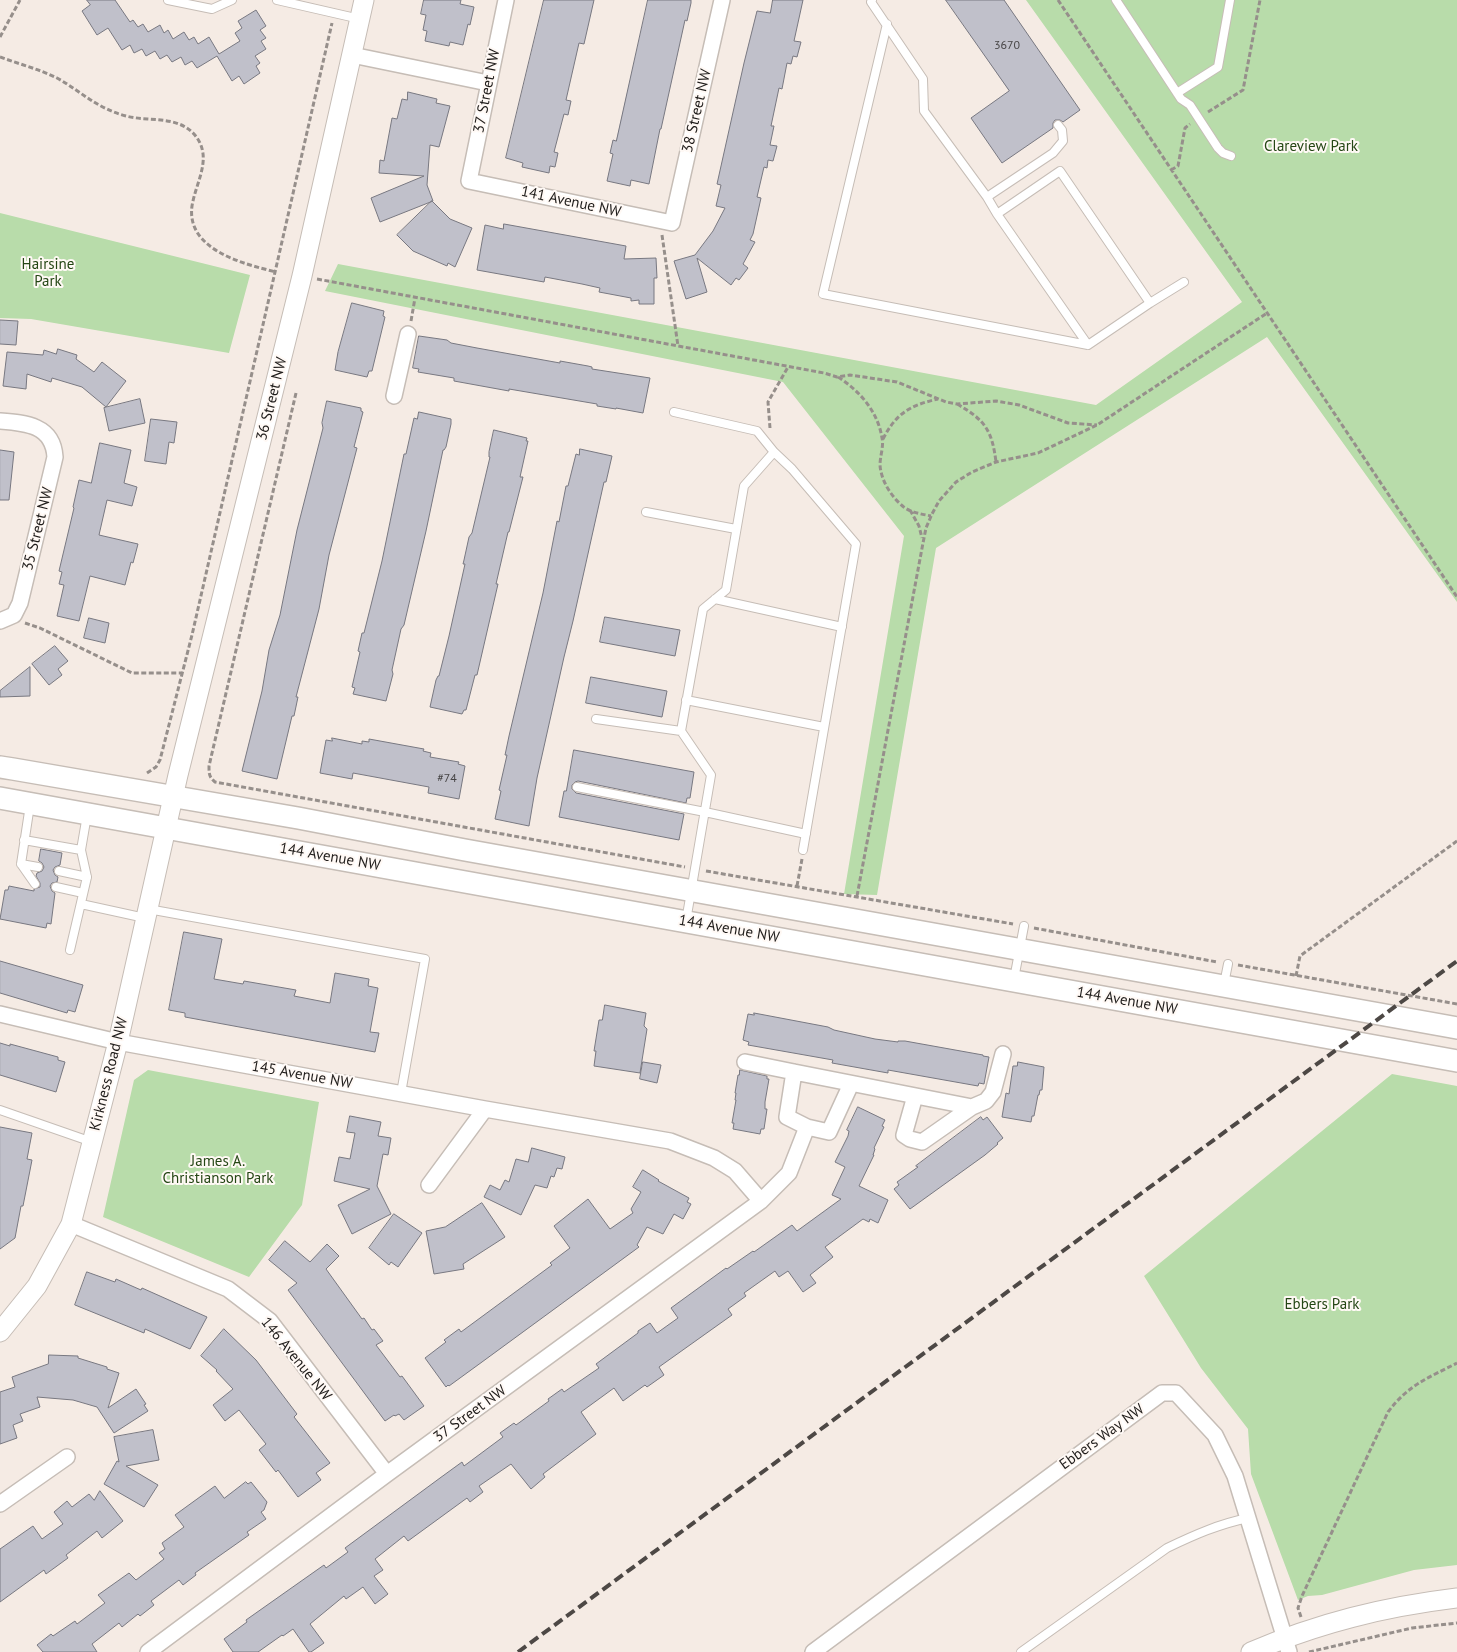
<!DOCTYPE html>
<html>
<head>
<meta charset="utf-8">
<style>
	body { margin:0 }
	canvas { display:block; background:#f5ebe4 }
</style>
</head>
<body>
<canvas width="1457" height="1652"></canvas>
<script>
const ctx = document.querySelector('canvas').getContext('2d');
ctx.lineJoin = 'round';
function paint(path, color) { ctx.fillStyle = color; ctx.fill(path, 'evenodd'); }
function stroke(path, color, width, dash) { ctx.strokeStyle = color; ctx.lineWidth = width; ctx.lineCap = dash ? 'butt' : 'round'; ctx.setLineDash(dash || []); ctx.stroke(path); }
function label(font, color, halo, rows, align = 'center') {
  ctx.font = font + ' "PT Sans",sans-serif'; ctx.lineWidth = 4; ctx.setLineDash([]); ctx.textBaseline = 'middle'; ctx.strokeStyle = halo; ctx.fillStyle = color; for (const [text, x, y, turn = 0] of rows) {
    ctx.save(); ctx.translate(x, y); ctx.rotate((+turn || 0) * Math.PI / 180); ctx.textAlign = isNaN(turn) ? turn : align; if (halo) ctx.strokeText(text, 0, 0); ctx.fillText(text, 0, 0); ctx.restore();
  }
}
paint(new Path2D(`
	M1026 0H1457V602L1267 337 936 548 877 895 844 894 904 536 783 382 325 291 338 264 1096 405 1242 302Z
	M0 213 250 275 229 353 31 319 0 318Z
	M148 1070 319 1102 302 1205 249 1277 103 1217 134 1080Z
	M1392 1074 1457 1086V1565L1414 1570 1322 1595 1308 1596 1298 1600 1251 1474 1248 1429 1201 1368 1144 1276Z`), '#b8dcaa');
const building = new Path2D(`
	M87 0H115L130 22 133 20 138 27 143 24 148 32 160 25 164 33 168 30 173 39 184 32 189 40 194 37 198 44 209 37 219 54 240 41 235 33 242 28 238 21 256 10 266 26 260 30 266 38 261 41 266 49 255 56 260 63 256 66 260 73 244 84 239 76 232 81 217 56 197 68 192 61 185 65 181 57 172 62 167 55 160 59 155 51 146 56 142 49 134 53 130 45 122 50 108 28 97 35 82 11 90 5Z
	M424 0H461L460 4 474 7 470 25 468 24 463 45 450 42 449 46 425 41 427 31 423 30 426 15 421 14Z
	M544 0H594L584 44 579 43 566 100 571 101 568 115 564 114 554 152 558 153 555 167 550 166 549 173 522 167 523 163 506 158Z
	M648 0H691V3L687 21 685 20 661 129H660L649 184 631 180 630 186 607 181 613 154 610 153 613 140 616 141Z
	M773 0H803L794 41 801 42 797 57 793 56 791 64 787 63 782 89 779 88 771 126H774L770 145 777 146 773 161 768 160 767 168 764 167 757 197 761 198 753 234 750 240 755 242 743 264 748 268 739 280 736 278 731 285 697 258 707 292 686 299 674 261 695 255 713 231 725 208 716 206 721 185 717 184 744 63 757 11 770 13Z
	M946 0H1004L1080 110 1063 122 1060 120H1055L1053 123V128L1002 163 971 118 1009 91Z
	M408 92 437 99 436 103 450 106 439 147 430 145 427 185 433 201 380 222 371 198 424 176 379 173 380 160 384 161 392 118 397 119 402 99 407 100Z
	M432 201 450 219 472 228 455 267 448 263 447 266 413 251 397 235Z
	M504 224 626 246 624 259 656 258 657 278H654V304H639V300L631 301V298L599 292 600 288 582 284 545 277 544 282 477 270 485 225 503 229Z
	M352 303 384 311 383 316 385 317 372 371H369L367 377 335 370 338 352Z
	M0 320 18 321 16 345 0 344Z
	M419 336 447 340 451 343 477 348 560 363V361L588 366 592 367V369L650 378 643 413 616 408V409L597 406V404L509 389V391L454 381V378L418 372 419 369 413 368Z
	M58 349 77 355 76 359 94 372 102 362 126 381 106 407 82 387 52 378 51 382 27 374 26 389 3 386 7 352 43 355 44 350 56 354Z
	M140 399 145 423 109 431 104 408Z
	M327 401 361 408V411L363 412 354 447 357 448 329 555 319 609 296 697H298L294 716H292L277 779 242 771 262 691 269 650 280 615 297 530 323 428 322 423Z
	M419 412 451 419V424L446 447 444 450H443L426 531 404 625 401 629 392 670 393 674 386 701 353 694 355 688 352 687 360 652 358 651 362 633H364L382 561 404 454H406L414 418 417 419Z
	M151 419 177 422 174 443 169 442 166 464 145 461Z
	M494 430 527 438 526 441H528L520 477H523L509 532H508L496 584H498L477 675H475L466 710H464L462 714 430 707 436 680 438 676H439L449 636 465 564H463L464 560 469 537 472 533 490 457H489V452Z
	M100 443 131 450 124 483 137 487 132 506 107 500 99 535 138 544 133 563 131 562 125 585 90 576 79 621 57 616 64 585 59 584 62 572 59 571 74 508 73 507 79 480 91 483Z
	M580 449 612 456 606 482H604L573 621 564 657 537 778 529 826 495 819 501 791 499 790 507 755H505L509 736 543 593 557 521 559 522 566 486H568L576 454 579 455Z
	M0 450 14 452 9 500H0Z
	M605 617 680 630 675 656 600 642Z
	M89 618 109 623 105 643 84 638Z
	M55 646 68 661 58 669 62 675 49 685 32 664Z
	M30 667V696L0 697V691Z
	M591 677 667 691 662 717 586 703Z
	M332 738 362 744V741L369 742V739L424 749 423 751 431 753 430 757 459 762 458 764 465 766 459 799 428 793 429 787 353 773 352 779 320 773 326 740 332 741Z
	M574 750 694 772 690 798H687L686 803 578 781 575 782 572 785V789L576 793 684 814 679 840 559 817 564 791H566Z
	M41 849 62 853 60 865 55 867 53 870 55 875 58 877 57 882 52 883 50 886 52 891 55 893 51 924 47 923 46 928 0 919 5 890H8L9 886 34 891V889L40 887V883L36 876 37 873 42 871 44 867 42 863 39 861Z
	M184 932 222 939 214 979 243 984 244 981 296 990 294 996 330 1003 335 973 369 979 368 986 378 988 370 1032 379 1033 375 1052 185 1017V1013L169 1010Z
	M0 961 83 985 75 1012 68 1010 67 1013 0 993Z
	M605 1005 646 1013 644 1026 647 1029 640 1073 594 1066 596 1051H594L599 1020H602Z
	M754 1013 828 1027 834 1030 875 1039 898 1042V1041H905L983 1055V1056L989 1057 984 1084 979 1083 978 1086 888 1070V1073L832 1063 833 1060 748 1045 749 1042 743 1040 748 1014 754 1015Z
	M0 1043 10 1046V1044L58 1057V1060L65 1062 56 1092 0 1075Z
	M643 1062 661 1065 657 1083 640 1079Z
	M1018 1062 1044 1067 1042 1090H1040L1039 1095H1038L1034 1116H1032L1031 1122 1002 1117 1006 1093 1009 1094 1013 1066H1017Z
	M740 1070 767 1076V1079H769L765 1102V1109H767L764 1129H761L760 1134 733 1129 734 1123H732L736 1100H735L736 1093H735L738 1075H739Z
	M858 1107 885 1120 882 1126 884 1127 874 1148 875 1149 873 1155H874L859 1186 888 1200 878 1223 870 1219 869 1222 863 1219 825 1247 833 1257 810 1275 816 1283 803 1292 788 1271 779 1277 775 1271 744 1293 746 1296 728 1309 732 1315 659 1367 664 1375 647 1387 645 1385 623 1401 614 1388 581 1412 596 1434 543 1474 545 1477 531 1489 511 1464 479 1486 483 1492 470 1502 467 1498 408 1541 404 1536 375 1559 383 1570 374 1576 388 1594 375 1604 363 1587 346 1599 344 1596 310 1624 324 1643 311 1652H309L293 1629 283 1636 282 1635 258 1652H233L224 1639 247 1622 246 1620 324 1565 326 1568 348 1552 345 1548 440 1478 462 1462 464 1466 503 1437 500 1433 514 1423 516 1425 549 1401 548 1399 562 1389 564 1392 599 1368 596 1364 638 1333V1331L650 1323 657 1333 678 1318 671 1308 726 1268 727 1269 753 1251 754 1252 792 1225 797 1231 841 1199 832 1195 845 1167 835 1162 848 1136 849 1131 847 1130Z
	M350 1116 381 1122 378 1136 391 1138 388 1155 383 1154 377 1186 391 1214 352 1234 338 1205 370 1189 334 1181 339 1157 350 1159 355 1133 347 1132Z
	M981 1117 983 1120 987 1117 1003 1138 997 1143 998 1144 985 1155 910 1209 894 1189 899 1185 897 1182 918 1167 916 1166Z
	M0 1127 32 1133 27 1159 32 1160 23 1206H21L15 1238 0 1249Z
	M532 1148 565 1157 562 1169 557 1168 554 1177 551 1176 547 1188 535 1185 521 1215 484 1197 490 1185 500 1190 505 1180 509 1182 516 1159 528 1162Z
	M643 1170 659 1180 658 1181 689 1198 687 1202 691 1204 683 1219 674 1214 663 1234 647 1227 637 1245 639 1247 482 1362 449 1386 448 1385 446 1387 425 1358 446 1342 444 1340 459 1329 461 1332 552 1265 550 1263 570 1248 554 1226 588 1199 610 1229 633 1213 631 1209 641 1192 633 1187Z
	M482 1203 505 1237 463 1264 464 1269 434 1274 426 1231 445 1227Z
	M394 1214 422 1233 398 1267 391 1262 389 1265 369 1248Z
	M285 1241 310 1262 327 1244 339 1256 326 1269 362 1319 364 1318 372 1330 374 1329 383 1341 376 1345 400 1377 402 1376 424 1406 404 1420 399 1414 395 1416 394 1415 385 1421 288 1290 297 1283 269 1260Z
	M87 1272 115 1282 116 1279 141 1290 142 1288 207 1317 190 1349 145 1329 144 1333 75 1305Z
	M224 1329 256 1360 297 1414 294 1417 330 1463 316 1473 321 1480 298 1497 278 1470 276 1472 259 1450 266 1444 239 1410 225 1421 213 1405 233 1389 216 1371 217 1370 201 1356Z
	M49 1355 78 1356V1358L107 1367V1369L119 1373 108 1408 136 1389 146 1404 144 1405 148 1411 114 1433 97 1407 73 1400 37 1397 40 1407 20 1414 23 1421 13 1425 17 1438 0 1444V1392L15 1387 12 1377 48 1364Z
	M153 1430 159 1460 126 1466 158 1485 144 1507 104 1484 117 1461 119 1462 114 1437Z
	M246 1482 248 1484 251 1482 267 1502 264 1510 261 1512 266 1519 247 1532 249 1535 195 1573 196 1575 183 1585 179 1580 151 1601 154 1605 140 1616 138 1614 122 1627 119 1623 92 1644 97 1652H43L37 1645 51 1634 53 1636 75 1621 77 1624 105 1603 98 1595 129 1573 136 1580 164 1559 159 1553 165 1549 162 1543 184 1527 175 1515 215 1486 224 1498Z
	M100 1491 123 1521 102 1538 97 1531 66 1555 68 1558 46 1574 44 1570 0 1602V1549L33 1526 42 1539 63 1524 54 1512 67 1501 72 1507 89 1494 94 1500Z`);
paint(building, '#c0c0ca');
stroke(building, '#787881', 1);
const service = new Path2D(`
	M168 0 212 9 232 0
	M277 0 360 19
	M872 0 871 2 923 79 924 111 987 197 1053 153 1063 141 1062 130 1058 125
	M1116 0 1181 99 1190 105 1218 148 1223 153 1231 156
	M887 24 823 294 1088 345 1150 303 1060 171 997 214 1088 345
	M1177 93 1218 67 1230 0
	M987 197 997 214
	M1150 303 1184 282
	M674 412 757 431 774 452
	M646 512 736 529
	M715 599 842 627
	M686 700 824 727
	M596 719 681 731
	M577 787 705 812 806 834
	M30 805 21 864 38 867
	M24 840 81 850 87 815
	M81 850 87 877
	M21 864 35 884
	M59 871 87 877 70 950
	M56 887 83 893
	M81 904 145 918
	M148 909 425 959 401 1093
	M686 921 711 775 681 731 703 609 726 590 744 486 774 452 792 469 856 544 803 850
	M1014 979 1024 926
	M1224 984 1228 964
	M0 1110 92 1142
	M1021 1652 1167 1548C1194 1535 1219 1524 1248 1518`);
const minor = new Path2D(`
	M506 0 469 181 672 223 722 0
	M352 55 488 83
	M394 396 408 334
	M0 421C26 423 53 425 55 457L20 603 14 615 0 621
	M0 1014 118 1042 485 1109 670 1141 714 1158 735 1171 761 1201
	M745 1062 794 1072
	M915 1096 904 1135 910 1139 922 1142 972 1107
	M807 1127 829 1132 851 1084
	M429 1185 485 1109
	M71 1224 228 1289 270 1321 387 1474
	M0 1504 67 1457
	M148 1652 387 1474 761 1201 789 1173 807 1127 787 1117 794 1072 972 1107 986 1101 993 1092 1003 1054
	M813 1652 1162 1393H1176L1215 1435 1235 1476 1289 1652`);
const tertiary = new Path2D(`
	M0 1332 37 1286 71 1224 118 1042 178 775 302 276 364 0
	M1251 1652C1319 1623 1383 1607 1457 1598`);
const secondary = new Path2D(`
	M0 767 13 769 298 818 465 850 1457 1028
	M0 798 1457 1061`);
stroke(service, '#c6bdb6', 10);
stroke(minor, '#c6bdb6', 18);
stroke(tertiary, '#c6bdb6', 21);
stroke(secondary, '#c6bdb6', 24);
stroke(new Path2D(`
	M1058 0 1457 597
	M0 37 20 0
	M0 57C19 64 39 69 57 78 82 92 96 108 126 116 149 122 176 115 194 134 214 157 196 181 192 206 186 250 244 264 276 272
	M1208 112 1243 90 1260 0
	M1171 170 1178 166 1185 128 1190 124
	M662 235 678 346
	M317 279 824 373 837 377 850 375 897 382 946 402 957 404 996 401 1019 405 1068 423 1097 425
	M411 321 415 298
	M838 377C860 391 878 412 882 438 884 446 880 456 880 465 881 481 892 498 905 508 913 513 922 514 931 516
	M296 393 209 766C209 774 209 777 215 782L685 867
	M957 404C985 420 992 430 996 462
	M770 428 768 402 788 367
	M883 439C896 413 911 405 938 399
	M910 510 919 526 922 538
	M25 623 40 628 132 673H183
	M147 773 156 767 160 760 192 635 332 23
	M706 871 1013 924
	M797 886 802 859
	M857 896 923 543 926 528 932 514 939 501 956 482 972 472 996 462 1038 453 1097 425 1267 313
	M1034 928 1217 962
	M1238 965 1457 1004
	M1296 976 1300 956 1457 841
	M1301 1617 1298 1608 1302 1596 1388 1412C1408 1385 1428 1378 1457 1363
	M1309 1652 1412 1628 1457 1623`), '#968f8b', 3, [5, 2.5]);
stroke(service, '#fff', 8);
stroke(minor, '#fff', 15);
stroke(tertiary, '#fff', 19);
stroke(secondary, '#fff', 21);
stroke(new Path2D(`
	M518 1652 1457 961`), '#4d4845', 4, [10, 5]);
label('12px', '#474546', null, [
	["3670",1007,46],
	["#74",447,779]
]);
label('15px', '#1f1c1a', '#fff9f5', [
	["37 Street NW",487,91,-79],
	["38 Street NW",697,111,-77],
	["141 Avenue NW",571,202,12],
	["36 Street NW",272,399,-76],
	["35 Street NW",38,529,-76],
	["144 Avenue NW",330,857,10],
	["144 Avenue NW",729,929,10],
	["144 Avenue NW",1127,1001,10],
	["Kirkness Road NW",109,1074,-76],
	["145 Avenue NW",302,1075,10],
	["146 Avenue NW",296,1359,51],
	["37 Street NW",470,1414,-36],
	["Ebbers Way NW",1102,1437,-36]
]);
label('15px', '#244614', '#fff9f5', [
	["Clareview Park",1311,147],
	["Hairsine",48,265],
	["Park",48,282],
	["James A.",218,1162],
	["Christianson Park",218,1179],
	["Ebbers Park",1322,1305]
]);
</script>
</body>
</html>
